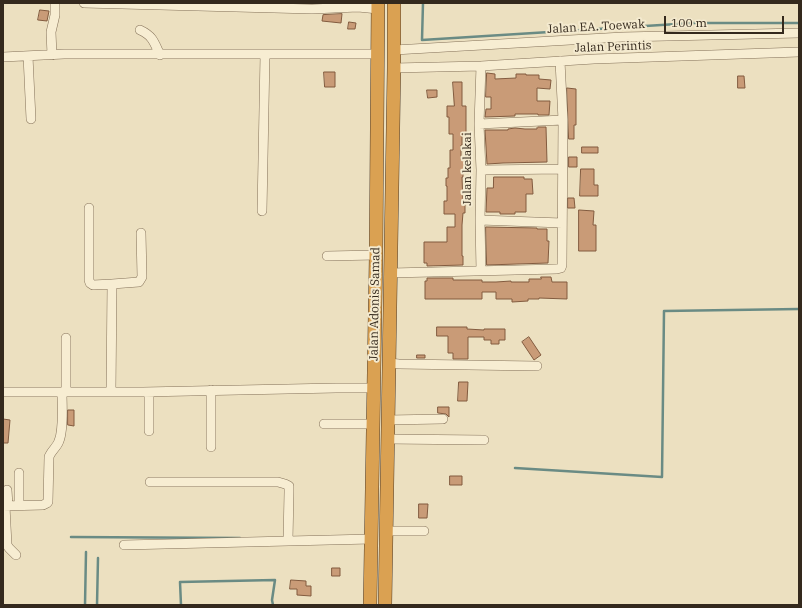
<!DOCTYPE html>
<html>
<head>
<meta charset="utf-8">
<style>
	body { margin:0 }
	#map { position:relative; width:802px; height:608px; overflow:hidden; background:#ece0c0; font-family:"IBM Plex Serif",serif }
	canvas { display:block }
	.frame { position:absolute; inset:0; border:4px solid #34291d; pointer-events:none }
	.scale { position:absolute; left:664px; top:16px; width:120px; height:18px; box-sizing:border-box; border:2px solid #34291d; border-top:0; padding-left:5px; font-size:12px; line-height:14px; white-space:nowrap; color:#34291d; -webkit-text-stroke:3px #f4eacf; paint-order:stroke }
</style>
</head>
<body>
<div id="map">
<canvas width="802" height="608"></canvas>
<div class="frame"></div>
<div class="scale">100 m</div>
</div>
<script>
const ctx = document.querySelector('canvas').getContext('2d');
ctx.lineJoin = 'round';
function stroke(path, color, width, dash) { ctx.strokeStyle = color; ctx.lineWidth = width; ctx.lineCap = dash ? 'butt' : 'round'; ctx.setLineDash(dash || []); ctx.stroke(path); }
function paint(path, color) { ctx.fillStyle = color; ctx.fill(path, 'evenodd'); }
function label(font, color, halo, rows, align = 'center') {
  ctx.font = font + ' "IBM Plex Serif",serif'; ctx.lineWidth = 4; ctx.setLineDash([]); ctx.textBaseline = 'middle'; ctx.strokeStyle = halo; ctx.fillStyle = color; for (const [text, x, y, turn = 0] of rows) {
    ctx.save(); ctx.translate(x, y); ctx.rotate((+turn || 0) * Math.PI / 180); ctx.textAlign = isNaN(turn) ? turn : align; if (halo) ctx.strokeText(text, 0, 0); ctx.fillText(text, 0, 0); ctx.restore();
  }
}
stroke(new Path2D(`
	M423 3 422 40 693 23H799
	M515 468 662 477 664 311 799 309
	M71 537 240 538
	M85 605 86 552
	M97 605 98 558
	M181 605 180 582 275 580 272 600 273 605`), '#6a8b84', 2.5);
const building = new Path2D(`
	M40 10 49 11 47 21 38 20Z
	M342 14 341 23 322 21 323 15Z
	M349 22 356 23 355 29H348Z
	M324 72H335V87H325Z
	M487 73 495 74V79L516 78V74H526V75H539V79L551 80 550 89 537 88V101H550L549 115H538V114H515V116L485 117 486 109H491V97H486Z
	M738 76H744L745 88H738Z
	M453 82H462V106H466V134H462V145H461V160H465V172H463V177H462L463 203H465V213H463L462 225V256H463V265L427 266V263H424V242H447V227H455V214H444V201H447V186H446V178H448V168H450V150H453V134H449V117H447V106H454Z
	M567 88 576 89V125H574V139H569Z
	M427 90H437V97L428 98Z
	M538 127H546L547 162 503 163 487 164 485 130H508V129L515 128 525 129H537V128Z
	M582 147H598V153H582Z
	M569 157H577V167H569Z
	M581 169H594V185H598V196H580Z
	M494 177H524V179H532L533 194H526V212H515V214H500V212H486L487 188H493Z
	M568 198H574L575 208H568Z
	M579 210 594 211 593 225H596V251H579Z
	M486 227 537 228V229H547V241H549L548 263 487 265Z
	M541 277H551L552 282H567V299L539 298V299H528V301L512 302V299H496V292H482V299H425V281H427V278H453V280H482V282H496L511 281V282H529V279H541Z
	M437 327H467V329L484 330V329H505V340H499V344H491V340H484V337H468V359H453V353H448V336H437Z
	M529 337 541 355 534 360 522 342Z
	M417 355H425V358H417Z
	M459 382H468L467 401H458Z
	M438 407H449V417L446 414 438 413Z
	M68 410H74V426L68 425Z
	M3 419 10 420 8 443H3Z
	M450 476H462V485H450Z
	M419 504H428L427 518H419Z
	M332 568H340V576H332Z
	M291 580 306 581V586H311V596L297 595V589H290Z`);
paint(building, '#c99b77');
stroke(building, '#825b3f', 1);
const minor = new Path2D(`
	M84 3 312 9 358 7 378 9
	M140 30C153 36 154 42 160 55
	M394 50 623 37 799 33
	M52 55 51 32 55 15V3
	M28 56 31 119
	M3 57 64 54H378
	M481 66 479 124 481 170 480 220 481 271
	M394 68 481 66 594 59 799 52
	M479 124 563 120
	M481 170 562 169
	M89 208V280L90 283 93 285 112 284
	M262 211 265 55
	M480 220 562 223
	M327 256 376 255
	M391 273 557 269 561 268 562 265 563 120 560 61
	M66 338V392
	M389 363 399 364 537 366
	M3 392H143L336 388H373
	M111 392 112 284 139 282 142 277 141 233
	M388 420 443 419
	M324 424H373
	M149 431V392
	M387 439 484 440
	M211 447V390
	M19 473V505
	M150 482H278L285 484 289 486V492L288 541
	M7 490 8 506
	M3 506 43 505 47 503 48 502 49 457C51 451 57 447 59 441 64 429 62 405 62 392
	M5 506 7 545 9 548 16 555
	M386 531H424
	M124 545 371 539`);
const highway = new Path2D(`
	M370 605 376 255 378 3
	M385 605 394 68V3`);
stroke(minor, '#847159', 10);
stroke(highway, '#523f2d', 14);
stroke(minor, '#f7edd2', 9);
stroke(highway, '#daa152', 13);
label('12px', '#34291d', '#f4eacf', [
	["Jalan EA. Toewak",596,27,-3],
	["Jalan Perintis",613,47,-2],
	["Jalan kelakai",468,169,-90],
	["Jalan Adonis Samad",375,304,-89]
]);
</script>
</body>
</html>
